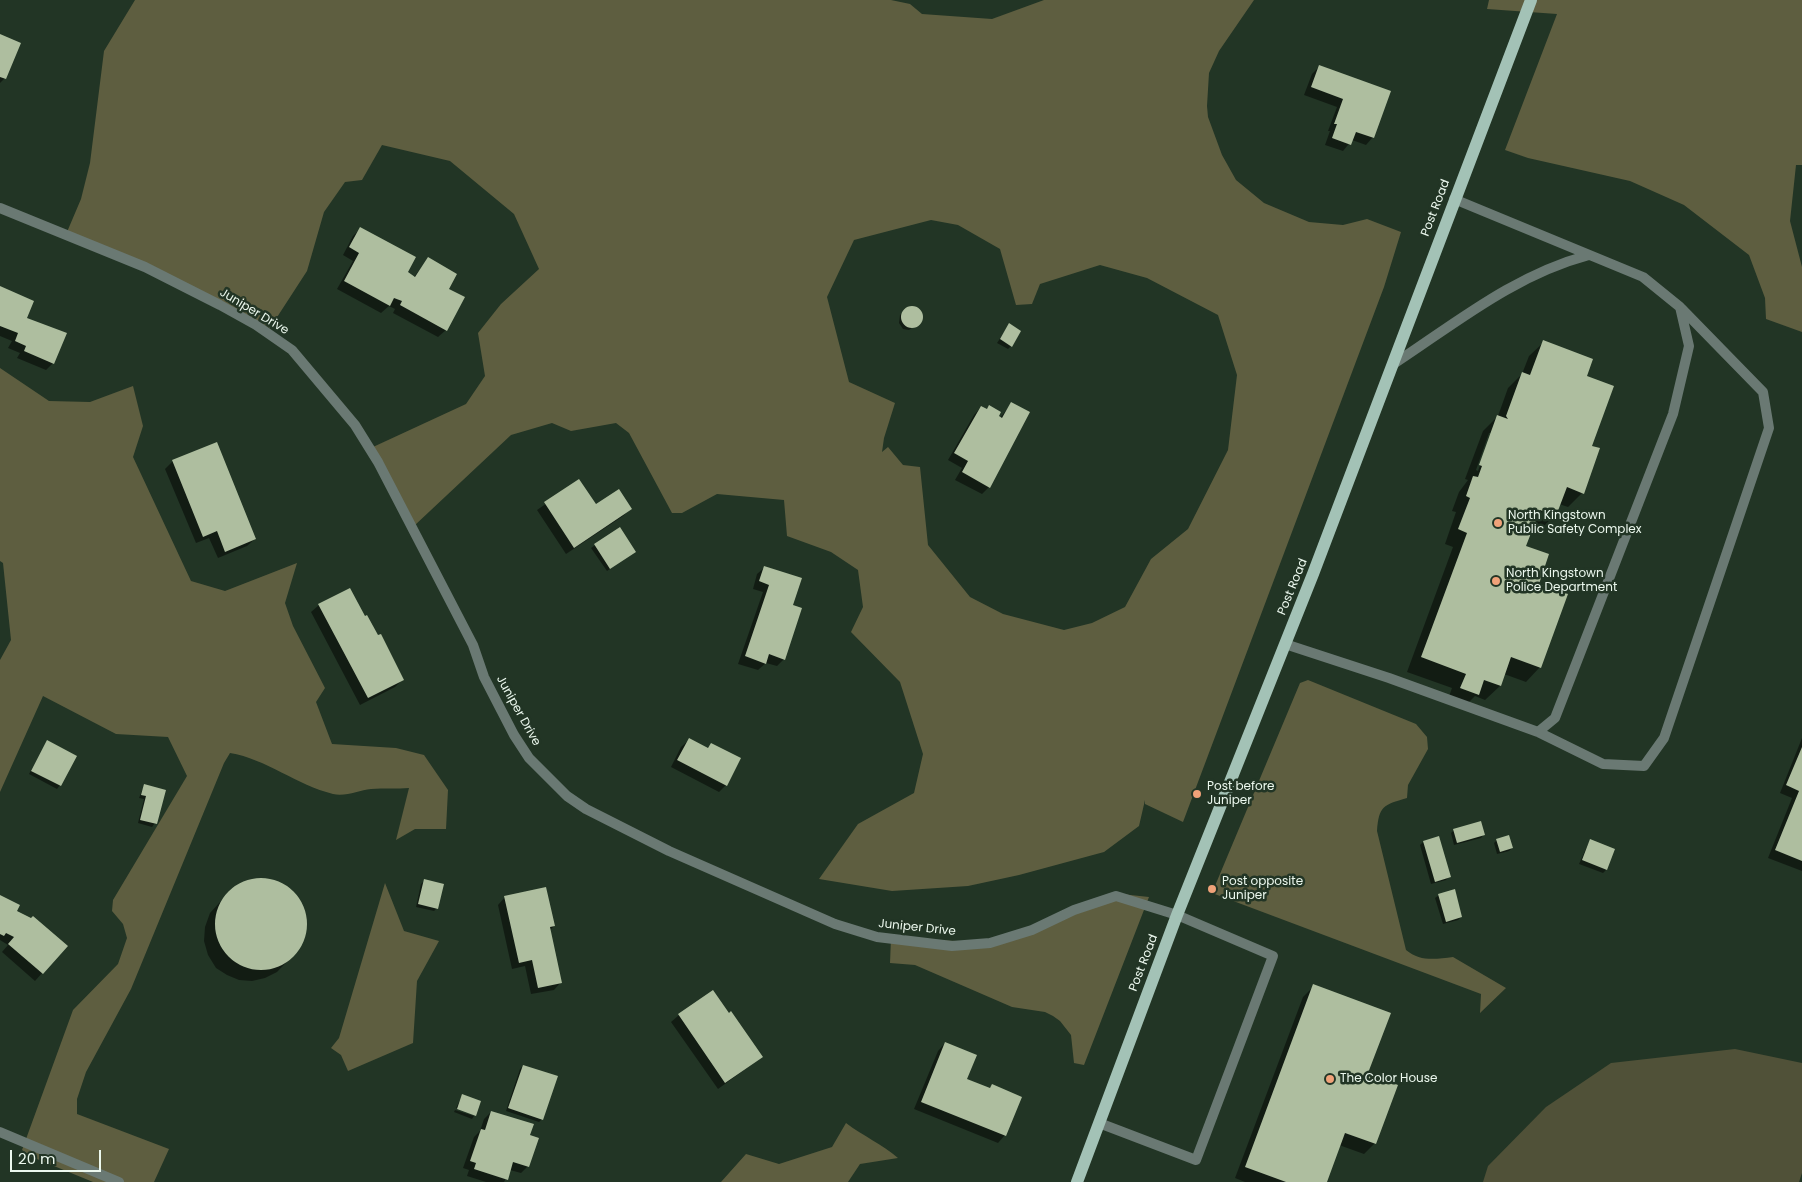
<!DOCTYPE html>
<html>
<head>
<meta charset="utf-8">
<style>
	body { margin:0 }
	#map { position:relative; width:1802px; height:1182px; overflow:hidden; background:#223525; font-family:Poppins,sans-serif }
	canvas { display:block }
	.scale { position:absolute; left:10px; top:1150px; width:91px; height:22px; box-sizing:border-box; border:2px solid #ecf8ee; border-top:0; padding-left:6px; font-size:15px; line-height:18px; white-space:nowrap; color:#ecf8ee; -webkit-text-stroke:4px #223525; paint-order:stroke }
</style>
</head>
<body>
<div id="map">
<canvas width="1802" height="1182"></canvas>
<div class="scale">20 m</div>
</div>
<script>
const ctx = document.querySelector('canvas').getContext('2d');
ctx.lineJoin = 'round';
function paint(path, color) { ctx.fillStyle = color; ctx.fill(path, 'evenodd'); }
function stroke(path, color, width, dash) { ctx.strokeStyle = color; ctx.lineWidth = width; ctx.lineCap = dash ? 'butt' : 'round'; ctx.setLineDash(dash || []); ctx.stroke(path); }
function label(font, color, halo, rows, align = 'center') {
  ctx.font = font + ' Poppins,sans-serif'; ctx.lineWidth = 5; ctx.setLineDash([]); ctx.textBaseline = 'middle'; ctx.strokeStyle = halo; ctx.fillStyle = color; for (const [text, x, y, turn = 0] of rows) {
    ctx.save(); ctx.translate(x, y); ctx.rotate((+turn || 0) * Math.PI / 180); ctx.textAlign = isNaN(turn) ? turn : align; if (halo) ctx.strokeText(text, 0, 0); ctx.fillText(text, 0, 0); ctx.restore();
  }
}
paint(new Path2D(`
	M1735 1049 1802 1063V1173L1799 1182H1483L1488 1166 1546 1107 1611 1063Z`), '#505138');
paint(new Path2D(`
	M135 0H891L910 4 922 14 992 19 1044 0H1254L1219 51 1209 73 1207 106 1208 117 1222 155 1236 180 1264 203 1309 222 1343 225 1367 219 1401 232 1384 287 1183 822 1145 804V800L1139 826 1104 852 1019 875 968 886 892 891 819 879 858 824 914 793 923 754 900 682 851 632 863 607 858 570 831 552 787 536 784 500 717 494 682 513H672L629 433 616 423 571 431 552 423 511 435 414 526 373 447 466 404 485 376 478 333 501 304 539 269 514 214 450 161 382 145 362 180 345 182 324 212 307 271 270 328 146 264 67 232 81 199 90 163 104 51ZM931 220 958 225 1000 249 1016 305 1032 304 1040 284 1100 265 1147 278 1218 315 1237 375 1228 450 1188 529 1151 559 1125 607 1092 623 1064 630 1003 614 970 597 928 545 920 467 903 465 888 447 882 452 884 438 895 403 849 382 827 297 854 240Z
	M1489 0H1802V165H1796L1790 221 1802 267V332L1766 319 1765 298 1749 255 1684 205 1630 181 1528 158 1505 150 1557 14 1487 9Z
	M0 368 49 401 90 402 133 386 143 426 133 457 191 581 225 591 297 563 285 603 293 626 325 688 316 702 332 744 396 748 424 755 448 790 446 829H415L396 840 409 788C397 789 384 788 371 789 359 790 346 797 333 794 297 785 266 759 230 753L224 763 131 989 86 1072 77 1099V1114L169 1149 154 1182H93L32 1157 22 1150 73 1010 118 964 127 938 123 924 112 911 113 900 187 776 168 737 116 734 43 696 0 792V660L11 640 3 563 0 561Z
	M1308 680 1416 724 1427 737 1428 749 1408 785 1407 798C1383 805 1379 806 1377 831L1406 950C1420 962 1436 959 1453 957L1506 988 1480 1013 1481 994 1212 893 1300 683Z
	M385 883 404 931 439 941 417 981 413 1043 348 1071 341 1055 331 1048 339 1038Z
	M1112 893 1149 897 1084 1065 1074 1063 1071 1035 1060 1021 1053 1016 1045 1012 1012 1007 915 965 890 963 891 938 978 942 1008 935Z
	M846 1123C863 1136 882 1144 898 1158L860 1164 848 1182H721L746 1154 779 1164 832 1147Z`), '#5e5e40');
paint(new Path2D(`
	M0 35 19 43 4 79 0 83Z
	M1320 66 1373 137 1366 145 1352 140 1343 151 1325 145 1330 131H1328L1337 107 1304 95 1312 74Z
	M360 229 406 273 414 277 428 259 447 290 446 330 438 337 393 313 395 309 389 306 381 313 337 289 353 261 343 255 353 236Z
	M0 287 25 319 53 363 46 370 17 358 20 353 8 348 12 341 0 336Z
	M910 307 918 309 922 315 920 322 909 330 903 329 899 323 900 315Z
	M1009 325 1011 346 1008 349 997 343Z
	M1544 342 1586 376 1590 446 1582 493 1568 507 1559 504 1555 515 1540 530 1532 526 1525 547 1537 584 1540 667 1526 682 1504 674 1500 686 1485 700 1475 696 1463 708 1447 702 1452 688 1407 672 1453 547 1445 544 1456 512 1452 511 1459 492 1468 480 1465 479 1483 431 1498 416 1508 388 1522 374 1529 356ZM1489 433H1492L1478 471 1476 470Z
	M1012 403 989 487 982 494 955 480 962 468 948 460 974 415 981 407 1000 418Z
	M173 461 255 539 247 546 218 558 209 538 196 543 165 469Z
	M579 481 595 506 630 509 623 516 566 554 537 510Z
	M619 529 634 552 607 571 591 548Z
	M765 567 792 606 784 659 777 666 766 663 758 670 738 664 763 592 753 589 757 574Z
	M319 605 364 618 402 680 395 687 360 705 311 612Z
	M1802 738V871L1768 858 1792 798 1780 793Z
	M689 740 707 749 711 745 726 785 719 792 671 767 681 747Z
	M47 742 60 785 57 789 29 774Z
	M144 786 155 823 152 827 138 823 144 799 139 798Z
	M1454 830 1484 834 1481 838 1454 845 1451 833Z
	M1497 840 1512 848 1509 851 1497 854 1494 843Z
	M1590 840 1606 870 1603 873 1579 864Z
	M1423 842 1449 876 1446 880 1431 884 1420 845Z
	M259 879 273 881 286 887 297 897 304 910 306 924 304 939 298 950 277 972 265 978 252 981 239 980 227 975 216 968 208 955 204 941 205 927 210 913 231 890 244 882Z
	M424 881 437 908 434 911 416 907 421 884Z
	M1439 895 1461 917 1458 920 1443 924 1435 898Z
	M0 896 15 911 66 946 35 981 2 952 8 945 0 940Z
	M505 897 554 926 549 931 561 982 554 990 531 994 525 966 512 969 498 905Z
	M1314 986 1366 1074 1375 1143 1364 1154 1339 1145 1326 1182H1245L1235 1178 1303 997Z
	M679 1015 762 1057 718 1089 671 1022Z
	M945 1043 966 1080 989 1089 992 1086 1005 1135 998 1143 914 1109 938 1051Z
	M523 1066 542 1119 539 1122 506 1111 520 1069Z
	M462 1096 475 1114 456 1108Z
	M455 1110 474 1116 472 1119 454 1112Z
	M491 1112 528 1136V1166L521 1173 510 1170 504 1182H486L467 1176 469 1170 463 1168 474 1137 480 1131 484 1119Z`), '#0007');
paint(new Path2D(`
	M0 34 21 43 6 79 0 77Z
	M1319 65 1391 91 1374 138 1356 132 1351 145 1332 138 1337 124H1334L1343 99 1311 87Z
	M360 227 416 257 408 272 415 277 428 257 457 274 449 289 465 297 447 331 400 305 402 301 394 298 390 306 344 281 359 253 349 247Z
	M0 286 34 301 27 318 67 333 54 364 24 351 26 346 15 341 18 333 0 326Z
	M901 317a11 11 0 1 1 22 0a11 11 0 1 1-22 0Z
	M1009 323 1021 331 1012 347 1000 339Z
	M1543 340 1593 359 1587 376 1614 386 1592 446 1600 448 1584 494 1567 487 1556 516 1540 510 1526 546 1549 554 1539 584 1568 594 1541 668 1511 657 1501 686 1484 680 1479 695 1460 688 1466 674 1421 657 1467 533 1458 529 1470 498 1466 496 1473 476 1478 477 1482 466 1479 465 1497 415 1508 419 1506 416 1522 372 1530 375Z
	M1011 402 1030 412 990 488 962 472 968 461 954 453 981 406 987 409 989 405 1001 412 999 416 1002 418Z
	M217 442 256 539 225 552 217 531 203 537 172 460Z
	M579 479 596 504 619 489 632 509 574 548 544 502Z
	M620 527 636 552 610 569 594 544Z
	M764 566 802 578 793 605 802 608 785 660 769 654 766 664 745 656 769 585 759 581Z
	M350 588 365 616 367 615 378 635 381 634 404 680 368 698 318 604Z
	M689 738 708 748 711 743 741 758 727 786 677 760Z
	M47 740 77 756 61 786 31 771Z
	M1802 747V861L1775 850 1799 791 1786 785Z
	M144 784 166 790 157 824 140 820 146 796 141 795Z
	M1481 821 1485 835 1457 843 1453 829Z
	M1509 835 1513 848 1500 852 1496 839Z
	M1439 836 1451 877 1435 882 1423 841Z
	M1590 839 1615 849 1607 870 1582 860Z
	M215 924a46 46 0 1 1 92 0a46 46 0 1 1-92 0Z
	M424 879 444 884 438 909 418 904Z
	M546 887 555 926 550 927 562 983 538 988 532 960 519 963 504 896Z
	M1455 889 1462 917 1446 922 1438 894Z
	M0 895 20 905 17 911 31 918 33 916 68 946 43 974 8 944 14 937 6 933 4 936 0 934Z
	M1313 984 1391 1013 1368 1073 1398 1085 1376 1144 1345 1133 1327 1182H1286L1245 1167Z
	M713 990 729 1013 731 1011 763 1057 725 1083 678 1014Z
	M945 1042 977 1055 967 1079 990 1088 992 1084 1022 1097 1006 1136 921 1102Z
	M523 1065 558 1076 543 1120 508 1108Z
	M462 1094 481 1101 476 1116 457 1109Z
	M491 1111 534 1124 530 1135 539 1138 529 1167 513 1162 508 1180 474 1169 476 1163 470 1161 481 1129 485 1130Z`), '#aebe9f');
stroke(new Path2D(`
	M1392 365C1456 323 1514 275 1589 255
	M1285 644 1389 678 1538 732 1555 718 1673 414 1689 346 1680 307 1643 277 1454 199
	M1538 732 1603 764 1644 766 1664 738 1769 428 1763 392 1681 308
	M1099 1123 1196 1160 1273 956 1177 915`), '#6a7973', 10);
stroke(new Path2D(`
	M0 208 145 267 220 305 256 325 292 350 355 425 378 462 473 645 484 677 514 735 529 758 567 796 586 809 669 851 835 924 877 937 952 946 990 943 1032 930 1074 910 1116 896 1177 915
	M0 1132 119 1182`), '#6a7973', 10);
stroke(new Path2D(`
	M1077 1182 1177 915 1313 574 1531 0`), '#a3c2b6', 12);
for (const [x, y, r, color] of [
	[1498,523,5,"#f0a279"],
	[1496,581,5,"#f0a279"],
	[1197,794,5,"#f0a279"],
	[1212,889,5,"#f0a279"],
	[1330,1079,5,"#f0a279"]
]) { const dot = new Path2D(); dot.arc(x, y, r, 0, 2 * Math.PI); ctx.fillStyle = color; ctx.fill(dot); stroke(dot, '#223525', 2); }
label('12px', '#ecf8ee', '#223525', [
	["Post Road",1436,208,-69],
	["Juniper Drive",254,312,31],
	["Post Road",1293,587,-68],
	["Juniper Drive",518,711,61],
	["Juniper Drive",917,928,6],
	["Post Road",1144,963,-69]
]);
label('12px', '#ecf8ee', '#223525', [
	["North Kingstown",1508,516],
	["Public Safety Complex",1508,530],
	["North Kingstown",1506,574],
	["Police Department",1506,588],
	["Post before",1207,787],
	["Juniper",1207,801],
	["Post opposite",1222,882],
	["Juniper",1222,896],
	["The Color House",1340,1079]
], 'left');
</script>
</body>
</html>
